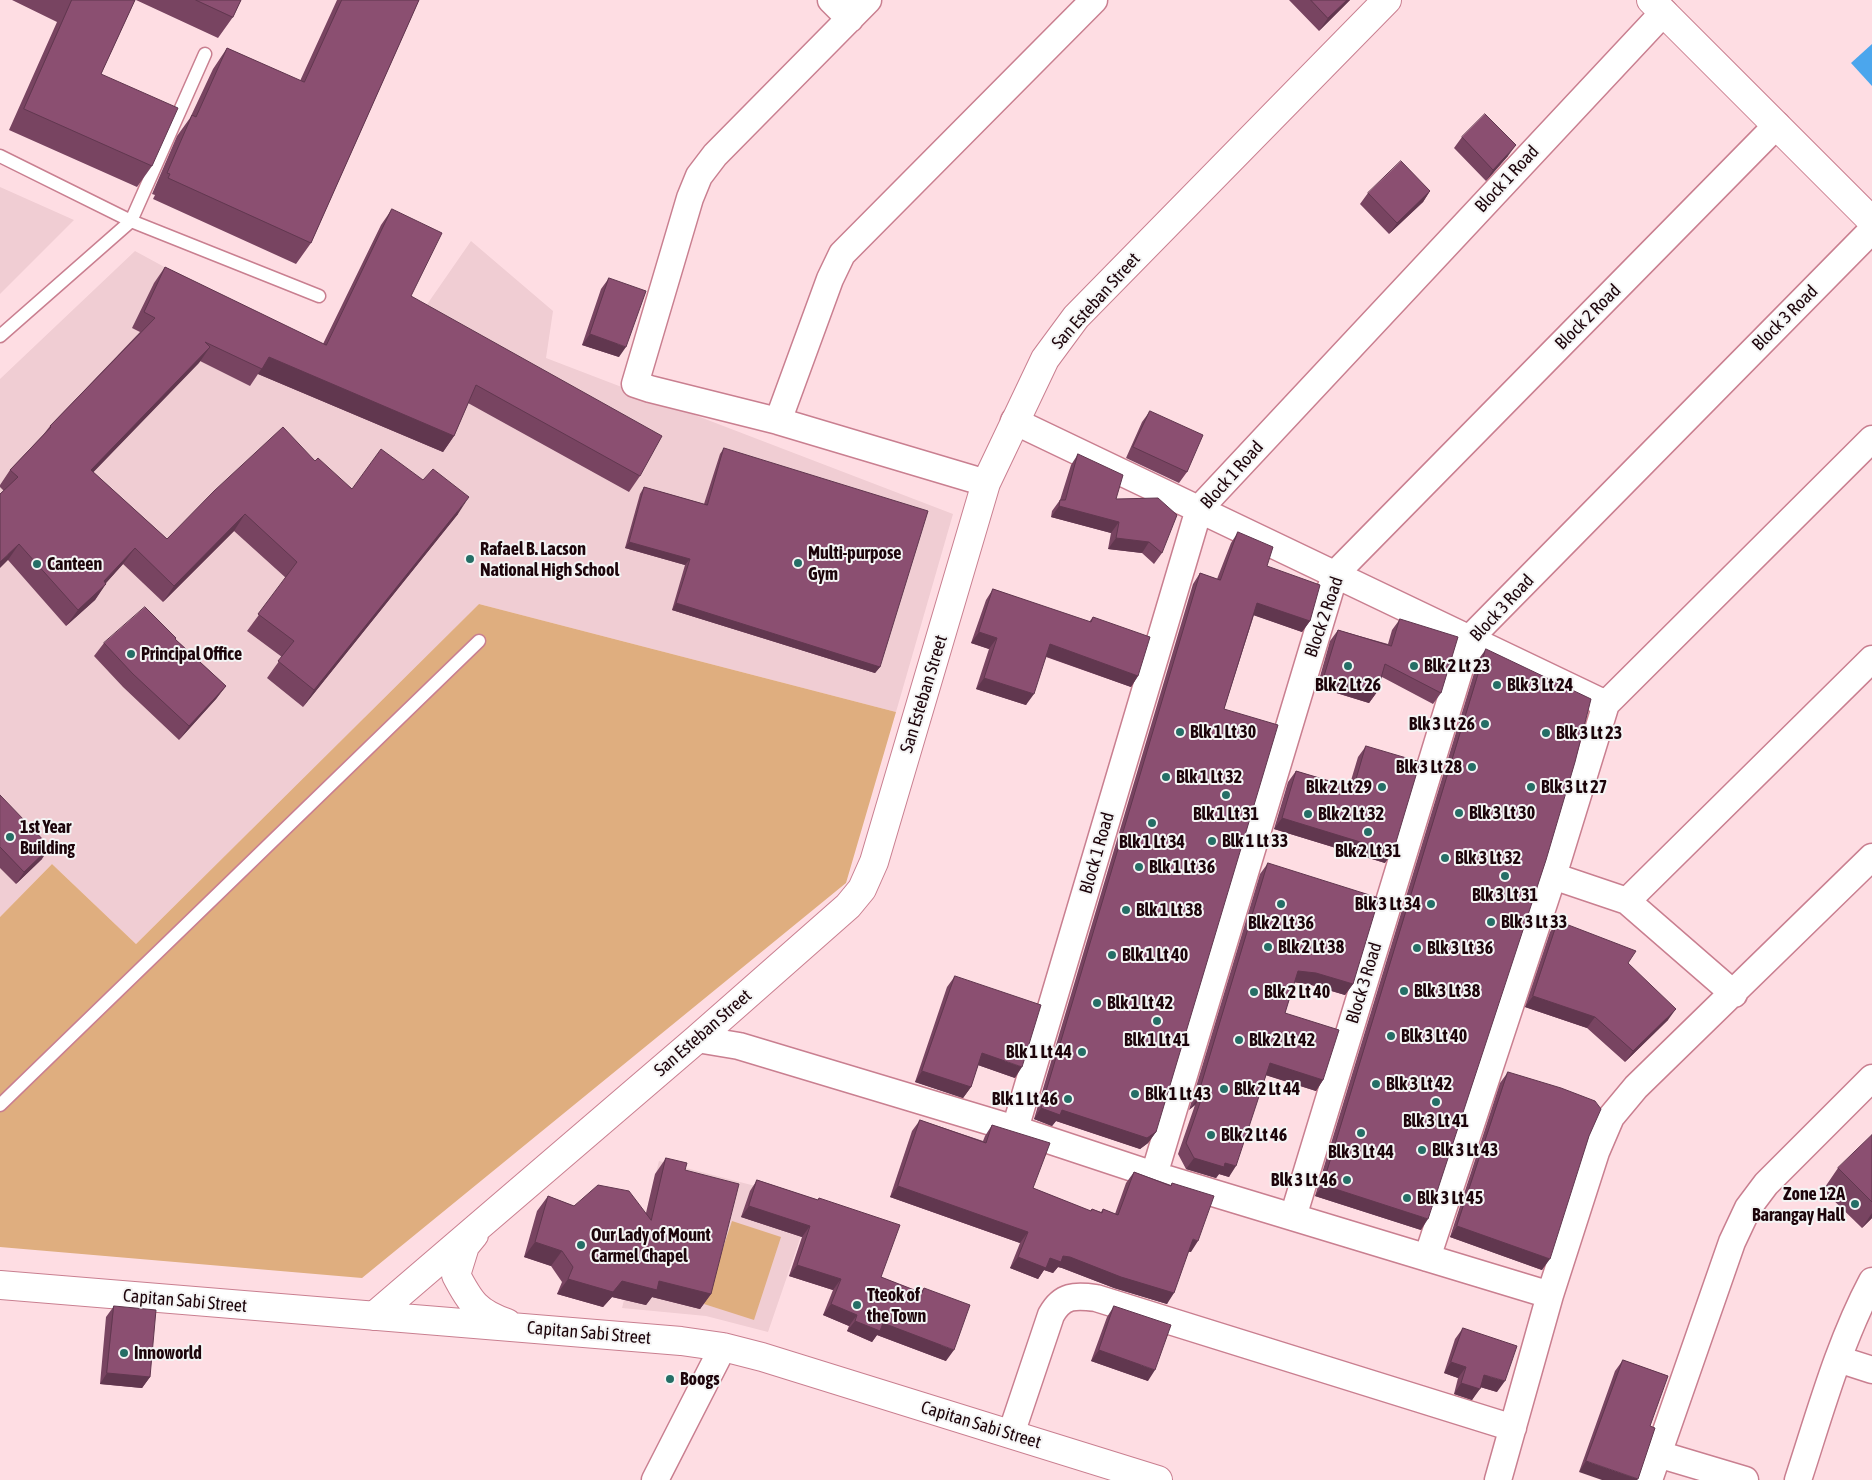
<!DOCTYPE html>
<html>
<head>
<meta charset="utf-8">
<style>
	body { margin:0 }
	canvas { display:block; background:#fedde3 }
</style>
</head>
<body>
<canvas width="1872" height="1480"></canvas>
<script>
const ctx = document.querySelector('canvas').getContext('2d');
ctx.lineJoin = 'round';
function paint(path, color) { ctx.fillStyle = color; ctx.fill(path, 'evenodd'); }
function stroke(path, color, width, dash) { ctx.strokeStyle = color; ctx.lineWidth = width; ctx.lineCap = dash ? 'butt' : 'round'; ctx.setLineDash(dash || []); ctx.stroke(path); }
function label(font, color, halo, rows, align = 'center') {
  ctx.font = font + ' "Asap Condensed",sans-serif'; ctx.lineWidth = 4; ctx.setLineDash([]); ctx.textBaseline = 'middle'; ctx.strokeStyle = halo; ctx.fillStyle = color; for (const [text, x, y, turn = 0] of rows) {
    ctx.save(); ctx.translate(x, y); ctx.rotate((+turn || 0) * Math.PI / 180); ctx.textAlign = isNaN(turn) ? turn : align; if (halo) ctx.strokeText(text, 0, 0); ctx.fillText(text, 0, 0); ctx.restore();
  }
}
paint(new Path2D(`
	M0 187 74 220 0 294Z
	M471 241 553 311 546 358 953 514 896 712 479 604 136 944 52 864 0 917V379L135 251 374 381Z
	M659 1161 813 1201 768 1332 706 1316 622 1308Z`), '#f0cdd3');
paint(new Path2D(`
	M479 604 896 712 846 883 362 1278 0 1247V917L52 864 136 944Z
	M732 1221 781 1237 754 1320 704 1304Z`), '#dfae7f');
paint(new Path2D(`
	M1872 44V86L1851 63Z`), '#4ba6ed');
const lane = new Path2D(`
	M0 156 131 221 319 296
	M0 336 131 221 205 54
	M0 1105 479 641`);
const street = new Path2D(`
	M831 0 850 19
	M868 0 715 155 699 176 690 198 635 384 650 389 778 421 986 483
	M778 421 830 279 842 254 1094 0
	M1014 421 1606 704
	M1553 876 1627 901 1734 994
	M1627 901 1872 659
	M697 1039 739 1046 1015 1129 1154 1175 1550 1295
	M1015 1129 1199 509 1664 12
	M1154 1175 1335 574 1777 125
	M1293 1217 1469 639 1872 230
	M1427 1258 1553 876 1606 704 1872 439
	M1838 1359 1872 1370
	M1011 1434 1051 1315C1062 1295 1075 1295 1096 1298L1513 1428
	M1658 1454 1745 1480
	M655 1480 723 1347
	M1498 1480 1550 1295 1596 1152 1611 1117 1636 1087 1872 857
	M1649 1480 1732 1242 1748 1208 1766 1184 1872 1078
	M1798 1480C1820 1413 1839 1343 1872 1281`);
const secondary = new Path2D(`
	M1651 0 1872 221
	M474 1235 465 1246 456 1275C470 1302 477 1313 507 1323
	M0 1285 681 1341 723 1347 762 1357 1158 1480
	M374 1316 697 1039 848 906 862 889 874 862 986 483 1045 359 1076 317 1387 0`);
stroke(lane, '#c97f90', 15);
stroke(street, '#c97f90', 29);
stroke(secondary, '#c97f90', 30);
stroke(lane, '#fff', 12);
stroke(street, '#fff', 26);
stroke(secondary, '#fff', 28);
paint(new Path2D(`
	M12 0H135L101 74 152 166 137 187 9 130 57 22Z
	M136 0H241L233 17 218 38Z
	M337 0H419L311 243 296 264 153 199 155 195 152 194 177 136 190 118 213 69 227 48 300 81Z
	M1289 0H1350L1319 31Z
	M1462 137 1508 156 1486 181 1454 148Z
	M1430 191 1423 202 1389 234 1360 204 1368 193Z
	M392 209 411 296 640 476 629 492 468 403 454 436 443 452 258 374 250 386 200 361 93 472 167 539 315 461 352 489 458 514 303 707 267 678 282 657 247 631 286 578 234 531 163 602 123 564 106 583 95 600 66 626 8 560 4 491 0 487V485L10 470 43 435 50 426 140 332 132 328 154 283 165 267 323 344 381 225Z
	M609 278 619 357 582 345 601 289Z
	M1150 411 1187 472 1179 483 1126 458 1142 422Z
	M724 448 880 667 875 673 672 610 685 565 625 548 640 494 644 487 704 504 720 454Z
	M1078 454 1162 553 1154 564 1142 553 1108 549 1111 533 1051 517 1052 511 1060 500 1071 465Z
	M1238 532 1267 566 1310 621 1302 632 1254 615 1224 709 1156 1132 1148 1143 1140 1149 1056 1121 1052 1126 1034 1119 1193 584 1200 573 1217 579 1231 543Z
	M993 589 1089 622 1093 617 1138 676 1131 687 1046 657 1026 705 976 689 989 649 971 643 986 600Z
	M1400 619 1441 693 1433 704 1382 677 1377 692 1369 703 1317 687 1330 641 1338 630 1388 644 1392 630Z
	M176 640 226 686 216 699 179 740 123 687 94 656 104 643Z
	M1486 649 1421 1230 1315 1196 1478 660Z
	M1366 746 1385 863 1274 829 1288 782 1296 771 1349 787 1358 757Z
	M0 795 42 859 16 884 0 868Z
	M1268 863 1353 984 1345 995 1308 984 1294 982 1285 1013 1323 1080 1316 1091 1266 1075 1229 1177 1219 1174 1216 1178 1186 1169 1178 1154 1195 1105 1189 1110 1260 874Z
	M1558 921 1628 963 1668 1020 1625 1062 1587 1028 1525 1007 1550 932Z
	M955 976 1015 1078 978 1065 971 1087 963 1098 915 1082 947 987Z
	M1508 1072 1589 1136 1542 1270 1450 1237 1500 1083Z
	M920 1120 983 1141 985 1136 992 1125 1033 1188 1090 1211 1092 1209 1101 1212 1103 1209 1115 1214 1126 1183 1134 1172 1171 1185 1172 1183 1191 1252H1188L1167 1304 1114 1288 1062 1268 1058 1267 1053 1273 1044 1270 1038 1279 1010 1268 1020 1243 890 1197 912 1131Z
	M1872 1135V1218L1862 1228 1823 1190 1838 1168Z
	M666 1158 685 1170 711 1294 700 1309 652 1297 646 1305 612 1297 603 1307 557 1294 562 1282 551 1266 524 1257 537 1211 548 1196 574 1206 646 1213 655 1174Z
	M757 1180 818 1200 819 1198 881 1277 920 1293 924 1288 946 1361 877 1335 872 1342 847 1331 849 1326 823 1315 833 1290 789 1276 802 1237 741 1217 750 1191Z
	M114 1306 150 1377 142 1388 100 1384 106 1317Z
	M1114 1306 1148 1381 1091 1361 1107 1317Z
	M1463 1328 1497 1392 1480 1387 1472 1400 1454 1394 1458 1378 1444 1373 1455 1339Z
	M1623 1360 1668 1376 1579 1472 1615 1371Z`), '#784461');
paint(new Path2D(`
	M1347 0H1350L1319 31 1328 18Z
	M1516 145 1508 156 1486 181 1493 170Z
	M1430 191 1423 202 1389 234 1397 223Z
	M590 334 626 347 619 357 582 345Z
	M210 347 199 363 80 486 91 470Z
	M269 357 454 436 443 452 258 374Z
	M469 497 458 514 303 707 314 690Z
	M1059 506 1119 522 1111 533 1051 517Z
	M245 514 234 531 163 602 174 586Z
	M1116 538 1149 542 1142 553 1108 549Z
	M629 542 690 559 685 565 625 548Z
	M19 544 8 560 0 568V562Z
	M135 548 123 564 96 594 106 584 95 600 66 626 78 610Z
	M676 603 880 667 875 673 672 610Z
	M1257 603 1310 621 1302 632 1250 614Z
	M979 632 997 638 989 649 971 643Z
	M1050 644 1138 676 1131 687 1042 655Z
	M1324 676 1377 692 1369 703 1317 687Z
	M984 678 1034 694 1026 705 976 689Z
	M226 686 216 699 179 740 189 726Z
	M1282 818 1393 852 1385 863 1274 829Z
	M50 847 42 859 16 884 24 872Z
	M1298 971 1316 973 1353 984 1345 995 1308 984 1290 982Z
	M1533 996 1595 1017 1587 1028 1525 1007Z
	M1676 1009 1668 1020 1625 1062 1633 1051Z
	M982 1053 1022 1067 1015 1078 975 1064Z
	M1270 1063 1323 1080 1316 1091 1262 1074Z
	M922 1071 971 1087 963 1098 915 1082Z
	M1203 1094 1195 1105 1189 1110 1197 1099Z
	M1041 1108 1062 1110 1156 1132 1148 1143 1140 1149 1056 1121 1052 1126 1034 1119Z
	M1194 1158 1225 1163 1236 1166 1229 1177 1219 1174 1216 1178 1186 1169Z
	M1323 1185 1428 1219 1421 1230 1315 1196Z
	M898 1186 1028 1232 1020 1243 890 1197Z
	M749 1206 810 1226 802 1237 741 1217Z
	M1872 1213V1218L1862 1228Z
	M1457 1226 1550 1259 1542 1270 1450 1237Z
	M1193 1239 1198 1241 1191 1252 1185 1250Z
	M535 1242 562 1251 551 1266 524 1257Z
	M1063 1256 1070 1257 1174 1293 1167 1304 1114 1288 1062 1268 1058 1267 1053 1273 1044 1270 1038 1279 1010 1268 1018 1257 1050 1258Z
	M797 1265 841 1279 833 1290 789 1276Z
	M568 1279 622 1281H659L711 1294 700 1309 652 1297 646 1305 612 1297 603 1307 557 1294Z
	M831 1304 857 1315 849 1326 823 1315Z
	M855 1321 883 1323 954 1350 946 1361 877 1335 872 1342 847 1331Z
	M1099 1350 1155 1370 1148 1381 1091 1361Z
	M1451 1362 1466 1367 1458 1378 1444 1373Z
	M107 1373 150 1377 142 1388 100 1384Z
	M1484 1375 1505 1381 1497 1392 1477 1386Z
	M1461 1383 1480 1389 1472 1400 1454 1394Z
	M1586 1461 1638 1479 1637 1480H1602L1579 1472Z`), '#61374f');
const building = new Path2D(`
	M72 0H135L101 74 178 108 152 166 24 109Z
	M196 0H241L233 17Z
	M342 0H419L311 243 168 178 170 174 167 173 192 115 196 117 227 48 304 82Z
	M1311 0H1347L1328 18Z
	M1485 114 1516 145 1493 170 1462 137Z
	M1401 161 1430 191 1397 223 1368 193Z
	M392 209 442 233 411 296 662 436 640 476 476 385 454 436 269 357 262 369 205 342 210 347 91 470 167 539 214 491 283 427 315 461 318 458 352 489 381 449 423 480 433 469 469 497 314 690 278 661 294 641 258 614 297 562 245 514 174 586 135 548 104 581 106 584 78 610 19 544 0 562V494L18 477 10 470 51 427 50 426 155 318 144 312 165 267 326 345Z
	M609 278 646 291 626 347 590 334Z
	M1150 411 1203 435 1187 472 1133 447Z
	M724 448 928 511 880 667 676 603 690 559 629 542 644 487 707 505Z
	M1078 454 1123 475 1116 499 1158 498 1177 515 1162 553 1149 542 1116 538 1119 522 1059 506 1060 500H1065Z
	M1238 532 1273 547 1267 566 1320 585 1310 621 1257 603 1224 709 1278 725 1156 1132 1147 1138 1062 1110 1060 1115 1041 1108 1200 573 1220 580Z
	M993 589 1091 622 1093 617 1150 637 1138 676 1050 644 1034 694 984 678 997 638 979 632Z
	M145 607 176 638 175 639 226 686 189 726 133 674 104 643Z
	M1400 619 1458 637 1441 693 1385 664 1377 692 1324 676 1338 630 1391 646Z
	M1486 649 1591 699 1575 762 1546 860 1428 1219 1323 1185Z
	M1366 746 1420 762 1393 852 1282 818 1296 771 1353 788Z
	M0 795 50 847 24 872 0 847Z
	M1268 863 1379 898 1353 984 1316 973 1298 971 1285 1013 1339 1030 1323 1080 1270 1063 1236 1166 1225 1163 1224 1167 1194 1158 1186 1143 1203 1094 1197 1099Z
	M1558 921 1636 951 1628 963 1676 1009 1633 1051 1595 1017 1533 996Z
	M955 976 1041 1005 1022 1067 982 1053 971 1087 922 1071Z
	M1508 1072 1561 1088 1595 1101 1601 1109 1589 1136 1550 1259 1457 1226Z
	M920 1120 986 1143 992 1125 1050 1143 1033 1188 1091 1211 1092 1209 1102 1213 1103 1209 1118 1215 1134 1172 1171 1186 1172 1183 1214 1196 1198 1241 1193 1239 1174 1293 1121 1277 1070 1257 1063 1256 1061 1262 1050 1258 1046 1268 1018 1257 1028 1232 898 1186Z
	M1872 1135V1202L1838 1168Z
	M666 1158 687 1163 685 1170 739 1184 711 1294 659 1281 657 1290 622 1281 613 1292 568 1279 573 1267 562 1251 535 1242 548 1196 574 1206 598 1185 629 1191 651 1220Z
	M757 1180 818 1200 819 1198 900 1225 881 1277 922 1293 924 1288 970 1305 954 1350 883 1323 880 1331 855 1321 857 1315 831 1304 841 1279 797 1265 810 1226 749 1206Z
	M114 1306 156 1310 150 1377 107 1373Z
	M1114 1306 1171 1325 1155 1370 1099 1350Z
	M1463 1328 1517 1346 1505 1381 1484 1375 1480 1389 1461 1383 1466 1367 1451 1362Z
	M1623 1360 1668 1376 1650 1426 1655 1428 1638 1479 1586 1461Z`);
paint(building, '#8b4f71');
stroke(building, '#61374f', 1);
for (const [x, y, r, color] of [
	[470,559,5,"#256e66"],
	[798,563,5,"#256e66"],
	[37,564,5,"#256e66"],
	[131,654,5,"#256e66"],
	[1348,666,5,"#256e66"],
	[1414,666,5,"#256e66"],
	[1497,685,5,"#256e66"],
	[1485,724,5,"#256e66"],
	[1180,732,5,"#256e66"],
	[1546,733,5,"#256e66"],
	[1472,767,5,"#256e66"],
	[1166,777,5,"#256e66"],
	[1382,787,5,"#256e66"],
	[1531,787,5,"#256e66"],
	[1226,795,5,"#256e66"],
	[1459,813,5,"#256e66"],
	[1308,814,5,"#256e66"],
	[1152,823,5,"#256e66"],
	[1368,832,5,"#256e66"],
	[10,837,5,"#256e66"],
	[1212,841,5,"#256e66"],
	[1445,858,5,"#256e66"],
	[1139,867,5,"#256e66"],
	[1505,876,5,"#256e66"],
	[1281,904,5,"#256e66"],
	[1431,904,5,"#256e66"],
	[1126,910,5,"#256e66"],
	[1491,922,5,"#256e66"],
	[1268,947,5,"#256e66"],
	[1417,948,5,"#256e66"],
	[1112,955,5,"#256e66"],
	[1404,991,5,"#256e66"],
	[1254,992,5,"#256e66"],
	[1097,1003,5,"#256e66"],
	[1157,1021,5,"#256e66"],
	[1391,1036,5,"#256e66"],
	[1239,1040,5,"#256e66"],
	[1082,1052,5,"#256e66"],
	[1376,1084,5,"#256e66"],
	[1224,1089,5,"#256e66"],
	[1135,1094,5,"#256e66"],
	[1068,1099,5,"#256e66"],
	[1436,1102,5,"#256e66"],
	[1361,1133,5,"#256e66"],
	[1211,1135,5,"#256e66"],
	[1422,1150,5,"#256e66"],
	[1347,1180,5,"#256e66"],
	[1407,1198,5,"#256e66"],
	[1855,1204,5,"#256e66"],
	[581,1245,5,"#256e66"],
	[857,1305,5,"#256e66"],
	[124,1353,5,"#256e66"],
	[670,1379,5,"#256e66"]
]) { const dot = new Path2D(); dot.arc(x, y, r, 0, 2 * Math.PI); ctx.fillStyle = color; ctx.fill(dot); stroke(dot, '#f4f4f4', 2); }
label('18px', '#1c040a', '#f4f4f4', [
	["Block 1 Road",1507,179,-47],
	["San Esteban Street",1096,301,-48],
	["Block 2 Road",1588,317,-45],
	["Block 3 Road",1785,318,-45],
	["Block 1 Road",1232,475,-48],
	["Block 3 Road",1502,608,-47],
	["Block 2 Road",1324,617,-71],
	["San Esteban Street",924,694,-73],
	["Block 1 Road",1097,853,-74],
	["Block 3 Road",1364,983,-73],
	["San Esteban Street",703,1033,-41],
	["Capitan Sabi Street",185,1301,5],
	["Capitan Sabi Street",589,1333,5],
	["Capitan Sabi Street",981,1425,17]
]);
label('bold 18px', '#1c040a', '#f4f4f4', [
	["Rafael B. Lacson",480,549],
	["National High School",480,570],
	["Multi-purpose",808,553],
	["Gym",808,574],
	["Canteen",47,564],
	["Principal Office",141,654],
	["Blk 2 Lt 23",1424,666],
	["Blk 2 Lt 26",1348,685,"center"],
	["Blk 3 Lt 24",1507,685],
	["Blk 3 Lt 26",1475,724,"right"],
	["Blk 1 Lt 30",1190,732],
	["Blk 3 Lt 23",1556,733],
	["Blk 3 Lt 28",1462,767,"right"],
	["Blk 1 Lt 32",1176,777],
	["Blk 2 Lt 29",1372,787,"right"],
	["Blk 3 Lt 27",1541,787],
	["Blk 3 Lt 30",1469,813],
	["Blk 1 Lt 31",1226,814,"center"],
	["Blk 2 Lt 32",1318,814],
	["1st Year",20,827],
	["Building",20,848],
	["Blk 1 Lt 33",1222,841],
	["Blk 1 Lt 34",1152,842,"center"],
	["Blk 2 Lt 31",1368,851,"center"],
	["Blk 3 Lt 32",1455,858],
	["Blk 1 Lt 36",1149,867],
	["Blk 3 Lt 31",1505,895,"center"],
	["Blk 3 Lt 34",1421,904,"right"],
	["Blk 1 Lt 38",1136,910],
	["Blk 3 Lt 33",1501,922],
	["Blk 2 Lt 36",1281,923,"center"],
	["Blk 2 Lt 38",1278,947],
	["Blk 3 Lt 36",1427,948],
	["Blk 1 Lt 40",1122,955],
	["Blk 3 Lt 38",1414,991],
	["Blk 2 Lt 40",1264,992],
	["Blk 1 Lt 42",1107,1003],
	["Blk 3 Lt 40",1401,1036],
	["Blk 1 Lt 41",1157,1040,"center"],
	["Blk 2 Lt 42",1249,1040],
	["Blk 1 Lt 44",1072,1052,"right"],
	["Blk 3 Lt 42",1386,1084],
	["Blk 2 Lt 44",1234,1089],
	["Blk 1 Lt 43",1145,1094],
	["Blk 1 Lt 46",1058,1099,"right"],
	["Blk 3 Lt 41",1436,1121,"center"],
	["Blk 2 Lt 46",1221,1135],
	["Blk 3 Lt 43",1432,1150],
	["Blk 3 Lt 44",1361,1152,"center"],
	["Blk 3 Lt 46",1337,1180,"right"],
	["Zone 12A",1845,1194,"right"],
	["Barangay Hall",1845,1215,"right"],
	["Blk 3 Lt 45",1417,1198],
	["Our Lady of Mount",591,1235],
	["Carmel Chapel",591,1256],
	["Tteok of",867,1295],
	["the Town",867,1316],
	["Innoworld",134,1353],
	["Boogs",680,1379]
], 'left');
</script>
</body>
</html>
